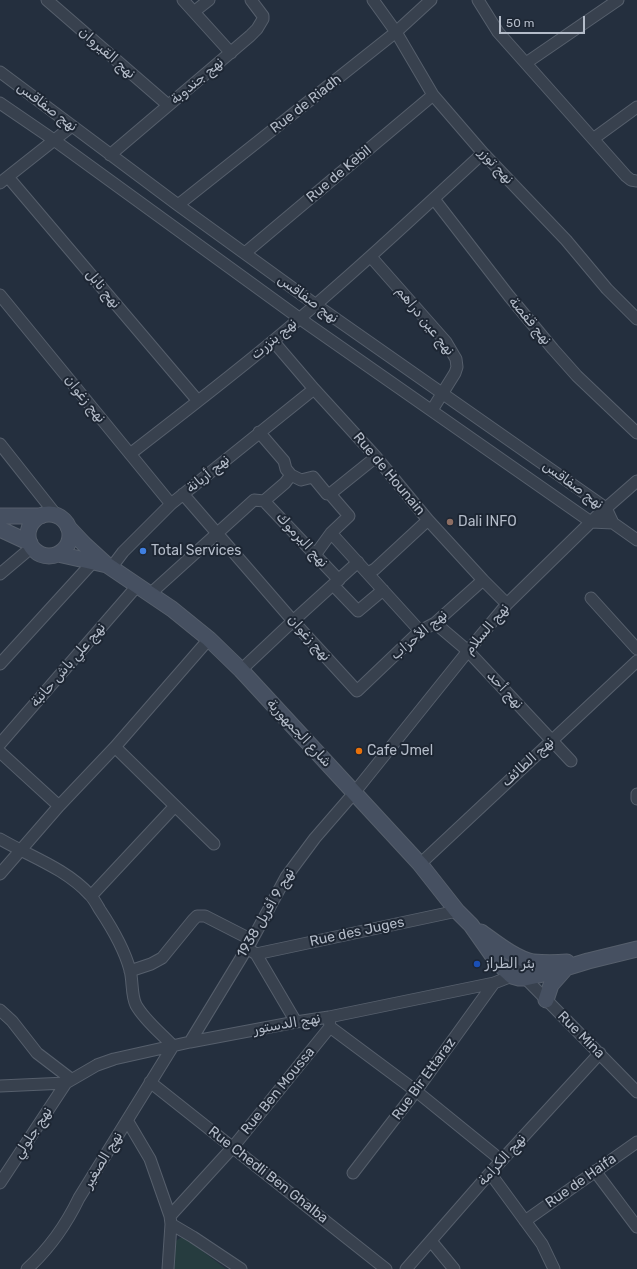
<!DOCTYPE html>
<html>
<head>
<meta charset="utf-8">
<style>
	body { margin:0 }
	#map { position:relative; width:637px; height:1269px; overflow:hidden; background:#242f3e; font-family:Rubik,sans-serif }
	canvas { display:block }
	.scale { position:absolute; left:499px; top:16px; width:86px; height:18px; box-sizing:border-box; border:2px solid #b4bcc9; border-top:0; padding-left:5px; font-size:12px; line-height:14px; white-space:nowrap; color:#b4bcc9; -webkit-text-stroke:3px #1d2633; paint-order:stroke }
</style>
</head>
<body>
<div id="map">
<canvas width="637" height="1269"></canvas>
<div class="scale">50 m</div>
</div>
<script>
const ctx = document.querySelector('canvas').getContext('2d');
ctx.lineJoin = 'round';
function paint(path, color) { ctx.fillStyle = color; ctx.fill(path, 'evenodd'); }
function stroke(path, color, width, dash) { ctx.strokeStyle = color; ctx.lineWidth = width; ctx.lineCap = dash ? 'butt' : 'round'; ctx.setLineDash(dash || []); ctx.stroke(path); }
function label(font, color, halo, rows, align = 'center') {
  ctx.font = font + ' Rubik,"Noto Sans Arabic",sans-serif'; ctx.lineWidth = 4; ctx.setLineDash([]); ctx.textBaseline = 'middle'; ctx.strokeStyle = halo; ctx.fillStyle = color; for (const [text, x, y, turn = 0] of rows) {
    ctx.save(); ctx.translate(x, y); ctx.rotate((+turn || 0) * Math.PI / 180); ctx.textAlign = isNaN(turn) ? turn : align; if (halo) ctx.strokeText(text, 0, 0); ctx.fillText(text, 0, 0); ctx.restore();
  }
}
paint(new Path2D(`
	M184 1237 226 1269H172C173 1258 169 1239 184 1237Z`), '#263c3f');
const minor = new Path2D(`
	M47 0 168 105
	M183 0 231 53
	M373 0 396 32 433 95 483 153 566 240 607 289 637 319
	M478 0 498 32 626 176 631 180 637 181
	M195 11 209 0
	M526 63 618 0
	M0 72 178 205 316 305 606 508 613 523
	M0 103 54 140 299 318 591 522 613 523
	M593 139 637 107
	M110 155 250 36 257 29 263 19V16L251 0
	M8 177 198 401
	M0 183 72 126
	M434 199 509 296 553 349 577 376 637 433
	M178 205 396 32 431 0
	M245 253 433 95
	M371 257 446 342 456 359 457 367 455 373 432 410
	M0 295 171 504
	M273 341 314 389 376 457 428 520 483 580 507 604
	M259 432 284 461 286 469 291 475 301 480 313 477 327 494H330L349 516 331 533 315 555
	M0 444 57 516
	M130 454C178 417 226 380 273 341 345 281 414 217 483 153
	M183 494 293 621 357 691 420 631 435 623 483 580
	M330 494 376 457
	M264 501 339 580
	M613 523 637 540
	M331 533 420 631
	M111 568 123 552 171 504 314 389
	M368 573 375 569 428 520
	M0 574 32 547
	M333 585 358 611 383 590
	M150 594 254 500 264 501 285 483 291 475
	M591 598 637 649
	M435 623 468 651 571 761
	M0 664 93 562
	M241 670 293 621 358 562
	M0 744 137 586
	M115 747 214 844
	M0 752 59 806
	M637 794V799
	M0 839C31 857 65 868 90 895 94 899 97 905 100 910 112 928 124 948 130 970 133 981 131 995 136 1005 145 1021 161 1033 173 1046L79 1198C66 1225 50 1248 27 1269
	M420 864 637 661
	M0 874 59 806 115 747 209 639
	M91 896 175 806
	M250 950 256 954 296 1022
	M256 954 457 911
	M130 971 151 964 162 958 193 920 197 916H205L252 940
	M525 978 637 1092
	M0 1010 12 1021 37 1053 71 1079
	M330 1027 416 1091 501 1160
	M190 1042 252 940 286 877 315 838 354 793 468 651 507 604 597 516 637 481
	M150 1082 386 1269
	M0 1086 66 1083
	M127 1120 150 1159 170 1216 171 1224 168 1269
	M595 1171 637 1227
	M353 1173 416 1091 494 983
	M490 1173 542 1244 554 1269
	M0 1183 66 1083 97 1065 114 1059 190 1042 296 1022 329 1017 494 983 512 976 532 962
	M170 1216 233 1147 330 1027 329 1017
	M525 1221 637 1142
	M171 1224 193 1237 241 1269
	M431 1241 454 1269
	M406 1269 490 1173 600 1053`);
const secondary = new Path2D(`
	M28 535a21 21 0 1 1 42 0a21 21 0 1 1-42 0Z
	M0 516H41
	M68 527 84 544 107 565 172 609 209 639 241 670 420 864 457 911 471 925 497 962 512 976 519 978H525L552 972 588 961 637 949
	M0 529 30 543
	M58 554 107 565
	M481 932C495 942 516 959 533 962 544 963 556 963 567 962
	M546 1000 551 985 566 968`);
stroke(minor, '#565f6c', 13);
stroke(secondary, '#565f6c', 17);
stroke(minor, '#38414e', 11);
stroke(secondary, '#465061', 15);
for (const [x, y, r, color] of [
	[450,522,4,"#8d6e63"],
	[143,551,4,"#3f7fe0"],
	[359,751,4,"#e8710a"],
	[477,964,4,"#1a4fb4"]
]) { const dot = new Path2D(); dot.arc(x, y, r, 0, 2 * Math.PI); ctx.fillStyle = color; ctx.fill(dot); stroke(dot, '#1d2633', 1.5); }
label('14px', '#b4bcc9', '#1d2633', [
	["نهج القيروان",107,53,41],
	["نهج جندوبة",197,81,-40],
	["Rue de Riadh",306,104,-38],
	["نهج صفاقس",47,107,37],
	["نهج توزر",496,166,47],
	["Rue de Kebil",339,174,-40],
	["نهج نابل",103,289,50],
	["نهج صفاقس",308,299,36],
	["نهج عين دراهم",425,321,51],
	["نهج قفصة",530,321,50],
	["نهج بنزرت",274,339,-40],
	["نهج زغوان",85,399,51],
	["نهج أريانة",208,474,-39],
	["Rue de Hounain",389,474,50],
	["نهج صفاقس",573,485,36],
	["نهج اليرموك",302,540,47],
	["نهج السلام",487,629,-50],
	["نهج الأحزاب",419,635,-40],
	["نهج زغوان",309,638,48],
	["نهج علي باش حانبة",68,665,-49],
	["نهج أحد",505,690,47],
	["شارع الجمهورية",299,733,47],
	["نهج الطائف",528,762,-43],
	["نهج 9 أفريل 1938",266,913,-60],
	["Rue des Juges",357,932,-12],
	["نهج الدستور",287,1024,-10],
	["Rue Mina",581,1035,45],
	["Rue Bir Ettaraz",424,1079,-54],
	["Rue Ben Moussa",278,1091,-51],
	["نهج جلولي",33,1133,-57],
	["نهج الصغير",103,1160,-59],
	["نهج الكرامة",502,1160,-48],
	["Rue Chedli Ben Ghalba",268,1175,38],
	["Rue de Haifa",581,1181,-35]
]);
label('14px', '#b4bcc9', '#1d2633', [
	["Dali INFO",458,522],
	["Total Services",151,551],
	["Cafe Jmel",367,751],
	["بئر الطراز",485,964]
], 'left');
</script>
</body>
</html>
